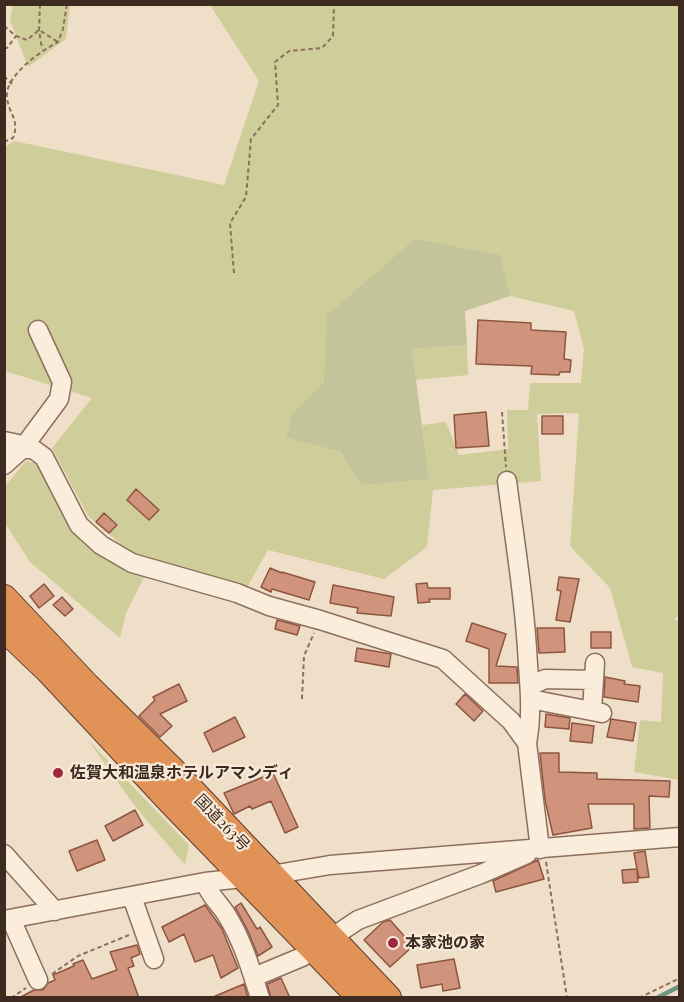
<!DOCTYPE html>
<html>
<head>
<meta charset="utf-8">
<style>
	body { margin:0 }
	#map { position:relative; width:684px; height:1002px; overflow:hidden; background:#f0dfc8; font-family:"Playfair Display",serif }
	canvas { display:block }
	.frame { position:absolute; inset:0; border:6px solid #3d2a20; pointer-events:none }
</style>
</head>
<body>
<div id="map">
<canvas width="684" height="1002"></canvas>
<div class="frame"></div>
</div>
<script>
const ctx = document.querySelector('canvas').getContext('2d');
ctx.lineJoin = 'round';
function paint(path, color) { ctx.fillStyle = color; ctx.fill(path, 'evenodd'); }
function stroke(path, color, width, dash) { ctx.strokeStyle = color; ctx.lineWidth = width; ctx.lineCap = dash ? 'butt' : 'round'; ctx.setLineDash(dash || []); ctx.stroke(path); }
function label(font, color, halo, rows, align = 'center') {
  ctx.font = font + ' "Playfair Display","Noto Sans JP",serif'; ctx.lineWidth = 4.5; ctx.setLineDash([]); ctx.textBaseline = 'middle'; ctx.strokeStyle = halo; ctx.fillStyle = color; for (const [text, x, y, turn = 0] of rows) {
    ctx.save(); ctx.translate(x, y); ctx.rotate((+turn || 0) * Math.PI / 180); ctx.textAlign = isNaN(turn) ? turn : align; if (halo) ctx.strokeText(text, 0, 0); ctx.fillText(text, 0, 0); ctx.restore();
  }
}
paint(new Path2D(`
	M13 5H70L66 39 28 67 10 20Z
	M210 5H679L680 615 674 619 680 621 679 780 634 772 640 720 661 722 663 673 632 667 610 588 570 546 579 413 537 414 541 481 433 490 427 547 384 579 268 550 248 586 134 556 88 516 52 448 92 398 5 371V147L14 141 224 185 259 81ZM499 255 510 296 574 311 584 349 581 383H530L528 410H507L508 449 459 455 446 422 422 425 429 479 341 452 286 438 291 415 324 382Z
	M467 345 468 375 416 380 412 349Z
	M26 461 43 465 84 542 144 577 126 613 120 638 30 562 5 523V486Z
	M88 740 189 845 185 865 134 805Z`), '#cfce9a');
paint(new Path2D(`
	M415 239 500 255 510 296 465 311 467 345 412 349 429 479 361 485 341 452 286 438 291 415 324 382 327 315Z`), '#c4c49a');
stroke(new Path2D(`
	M657 998 680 986`), '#6f9385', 4.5);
const building = new Path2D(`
	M478 320 531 323V330L566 332 564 359 571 360 570 372H560L559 375 531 374 532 366 476 364Z
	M486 412 489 446 456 448 454 415Z
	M542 416H563V434H542Z
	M136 489 159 510 149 520 127 500Z
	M104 513 117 525 109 533 96 522Z
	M270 568 282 573V572L315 582 309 600 272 589 271 592 261 587Z
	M559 577 579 579 570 622 556 620 561 591 557 590Z
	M427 583 428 588H450V599H429L430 602 418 603 416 584Z
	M44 584 54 596 39 608 30 596Z
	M333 585 394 597 391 616 357 613 358 608 330 603Z
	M62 597 73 609 65 616 53 605Z
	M277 620 300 626 297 635 275 629Z
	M472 623 506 634 496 666 517 667 518 683H489V649L466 641Z
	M537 628H564L565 652 539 653Z
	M591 632H611V648H591Z
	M357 648 391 654 389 667 355 661Z
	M605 677 625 681 624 684 640 686 638 702 604 697Z
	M179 684 187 701 160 714 172 726 160 737 139 716 155 700 153 697Z
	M465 694 483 711 474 721 456 704Z
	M546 714 570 718 569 729 545 727Z
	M235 717 245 737 213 752 204 733Z
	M611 719 636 723 633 741 607 737Z
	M572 723 594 726 592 743 570 741Z
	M540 753H559V772L597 773V779L670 781 669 797 649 796 650 828 634 829V804H588L592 828 553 835 545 800Z
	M273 773 298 827 285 833 271 801 252 809 250 806 234 814 224 793Z
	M135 810 143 825 113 841 105 826Z
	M97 840 105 860 77 871 69 851Z
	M645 851 649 877 639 878 637 870 638 882 623 883 622 870 637 869 634 853Z
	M538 860 544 879 496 892 493 881Z
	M241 903 257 929 260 927 272 947 258 956 247 929 235 907Z
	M205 905 222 929 238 968 221 978 213 955 195 962 184 934 169 942 162 927Z
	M390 920 413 946 390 967 364 940 383 922Z
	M137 945 140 954 131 958 134 966 128 968 139 998H19L34 990H43L48 983 55 980 53 975 74 966 73 964 83 960 92 979 117 970 110 952Z
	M454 959 460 988 443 991 442 984 421 988 417 965Z
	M281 978 290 998H271L267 984Z
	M244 984 248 998H213V997Z`);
paint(building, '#d0947c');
stroke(building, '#8d5540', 1.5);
const minor = new Path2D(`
	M4 441 18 444 22 449 59 399 62 382 38 330
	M4 465 22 449H33L44 457 79 525 101 545 132 563 237 593 269 606 320 620 443 659 511 721 527 743 540 849
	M507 481C515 543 525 603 528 665 530 691 532 717 527 743
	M530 686 545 679 594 680
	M530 699 602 713
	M592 711 595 663
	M4 854 55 911
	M205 882C209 895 219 903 226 914 242 939 251 969 260 998
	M132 897 154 959
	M11 919 38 980
	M4 920 205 882 271 875 330 865 680 837
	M331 938 358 920 481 874 527 854
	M254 977 302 957 313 948`);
const highway = new Path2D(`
	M4 598 87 686 171 769 388 998
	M4 628 49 671 173 804 361 998`);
stroke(minor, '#8d6f5c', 21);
stroke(highway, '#5b3e30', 28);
stroke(new Path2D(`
	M40 4 39 30 42 49
	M4 26 16 36 27 40 39 30 58 42
	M4 48H7L16 36
	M4 76 12 84
	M4 142 13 138C20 119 9 115 7 98 4 76 41 51 58 42L63 29 67 4
	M234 273 230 223 246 197 251 139 278 105 275 62 289 51 322 48 333 36 334 4
	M502 412 506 467
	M302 699 304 656 314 633
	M546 862 567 998
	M52 974 78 956 129 935
	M11 998 26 988
	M639 998 680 978`), '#8d6f5c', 2, [4.5, 3]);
stroke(minor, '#faeddc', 18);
stroke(highway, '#e19257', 26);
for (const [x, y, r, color] of [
	[58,773,6,"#9f293a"],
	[393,943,6,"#9f293a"]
]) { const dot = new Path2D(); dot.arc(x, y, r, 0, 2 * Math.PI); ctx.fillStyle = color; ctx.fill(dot); stroke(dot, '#f7ead8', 2); }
label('bold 16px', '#3d2a20', '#f7ead8', [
	["佐賀大和温泉ホテルアマンディ",70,773],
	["本家池の家",405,943]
], 'left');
label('16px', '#3d2a20', '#f7ead8', [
	["国道263号",222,823,46]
]);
</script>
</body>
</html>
